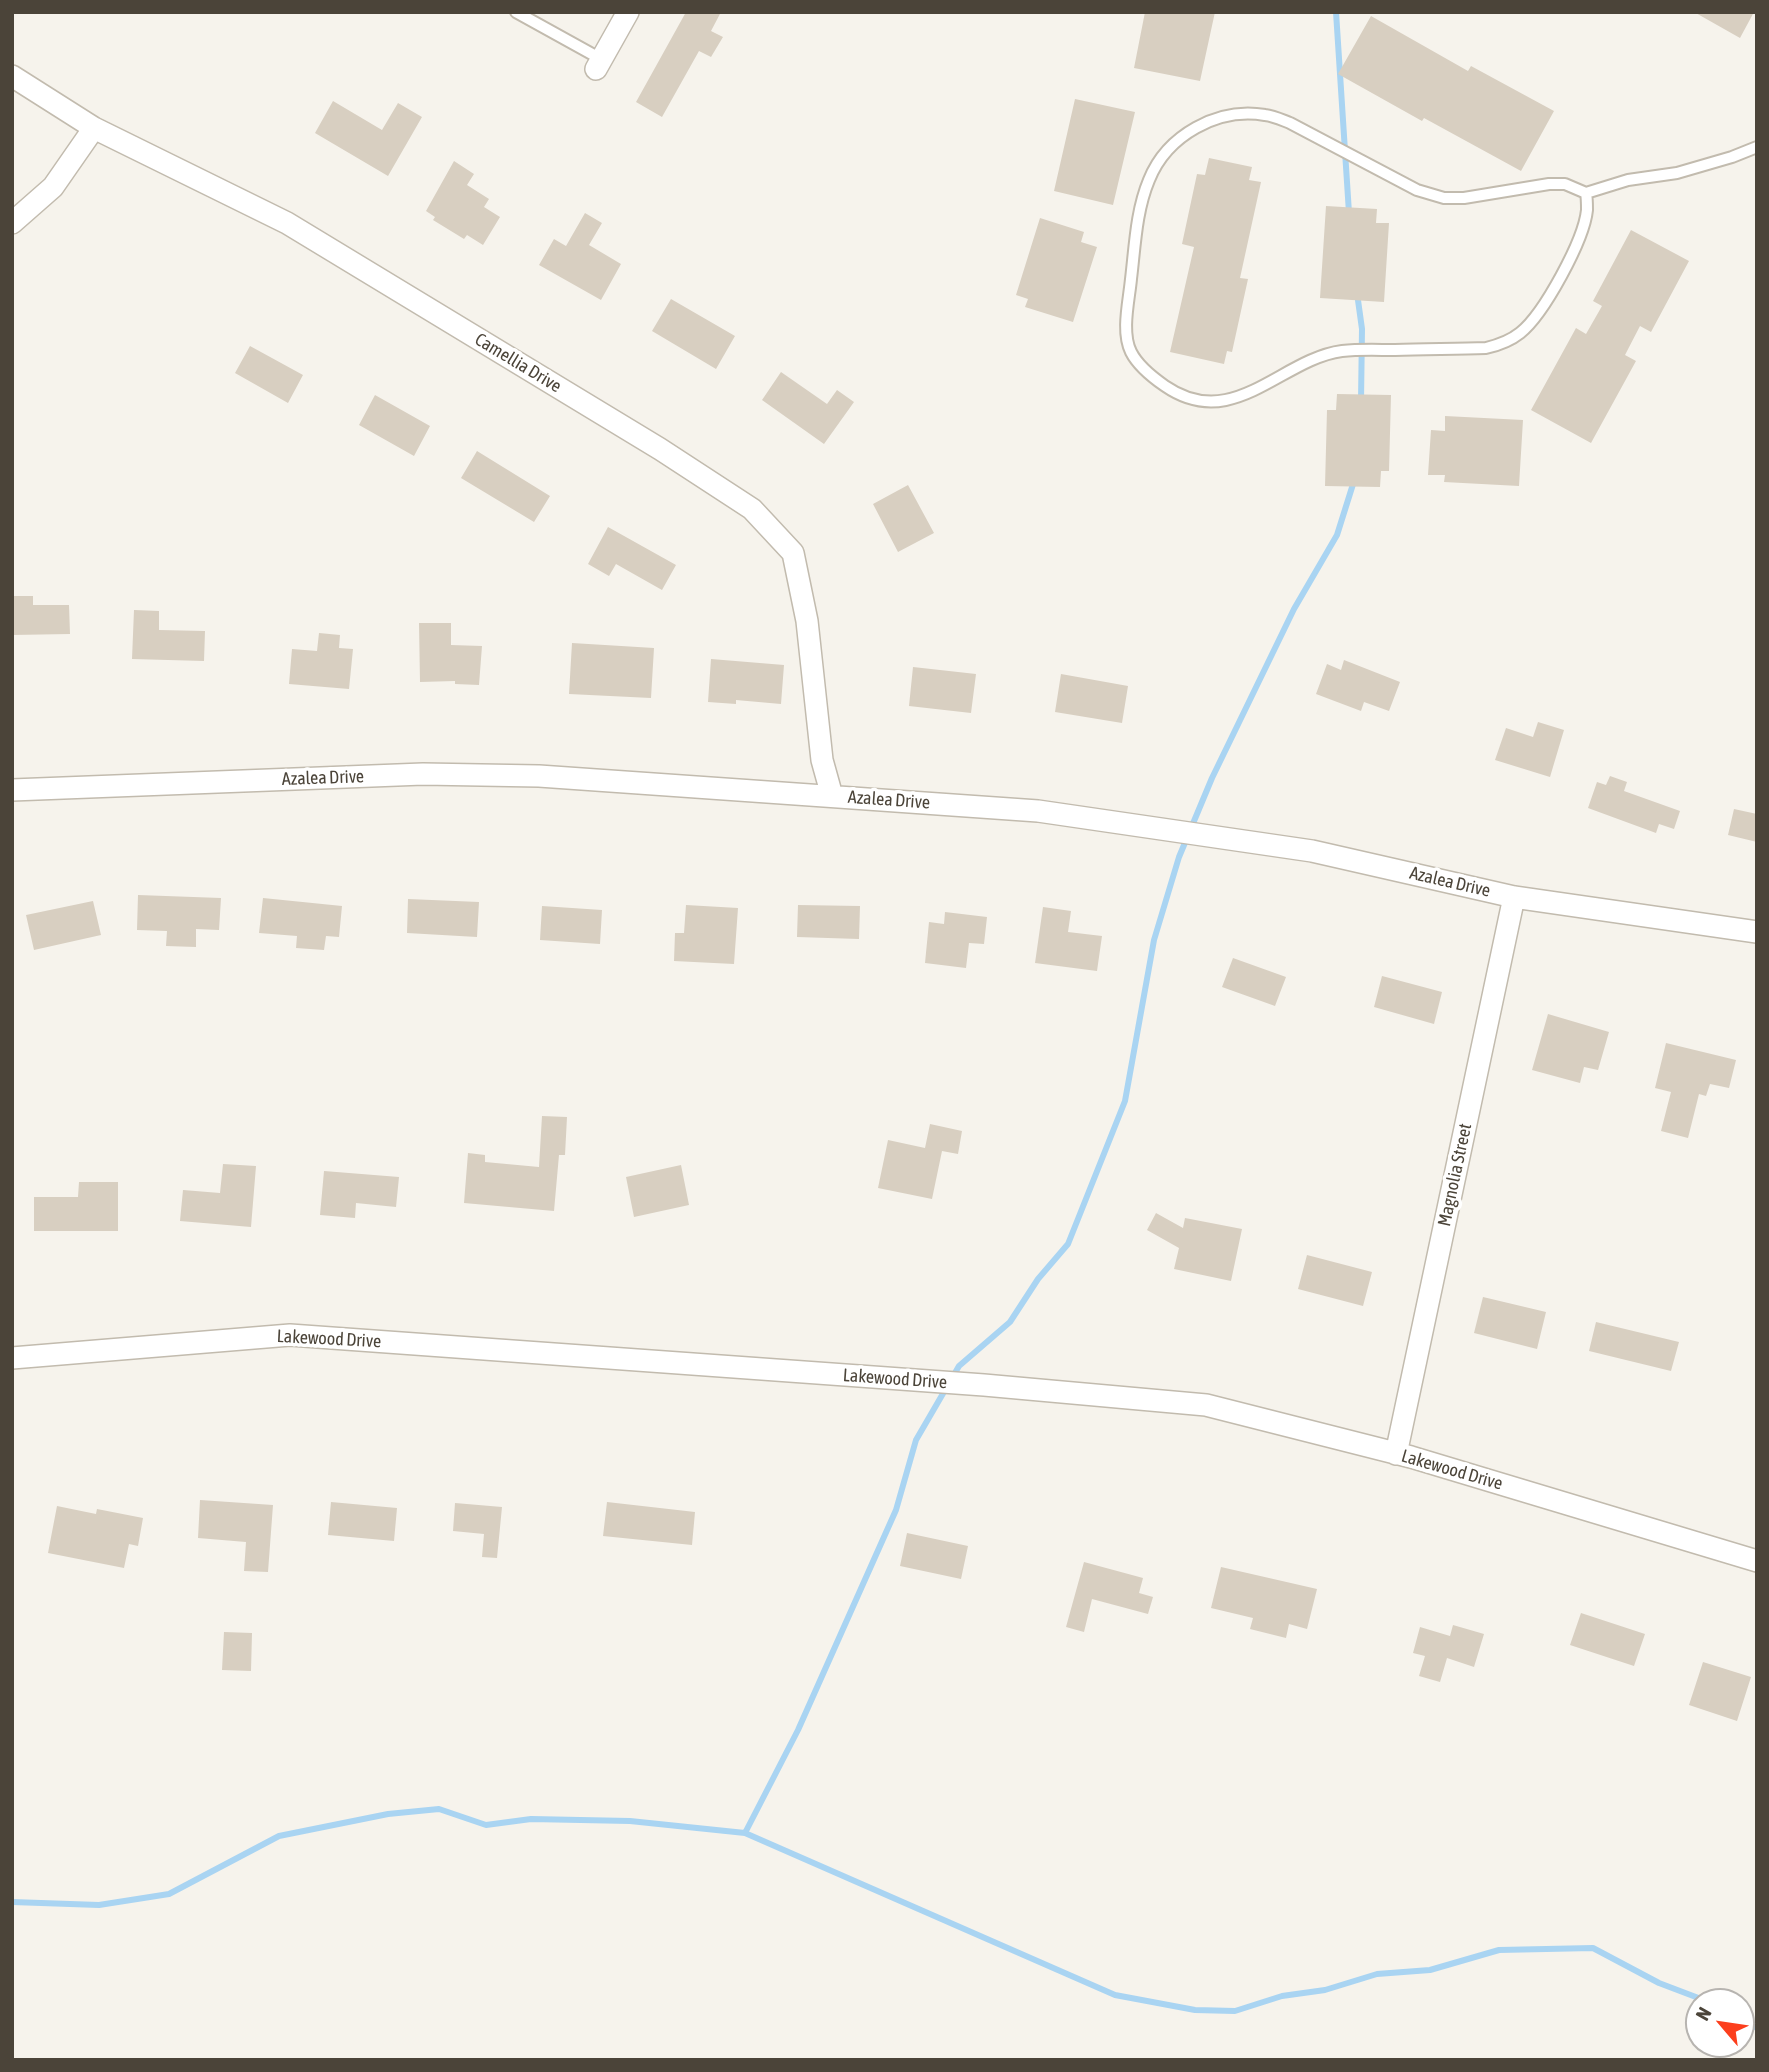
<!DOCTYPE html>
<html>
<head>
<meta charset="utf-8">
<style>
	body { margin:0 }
	#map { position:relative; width:1769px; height:2072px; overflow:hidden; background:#f6f3ec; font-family:"Asap Condensed",sans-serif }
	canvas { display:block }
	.frame { position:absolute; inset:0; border:14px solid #4b4439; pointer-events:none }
	.north { position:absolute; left:1685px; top:1988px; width:70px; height:70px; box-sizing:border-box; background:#fff; border:2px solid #b7b4b0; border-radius:50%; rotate:299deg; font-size:19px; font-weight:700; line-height:28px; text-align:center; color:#4b4439 }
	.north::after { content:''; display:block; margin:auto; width:24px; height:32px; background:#fc3f1d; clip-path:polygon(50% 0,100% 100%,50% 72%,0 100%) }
</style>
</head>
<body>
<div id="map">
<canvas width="1769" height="2072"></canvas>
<div class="frame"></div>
<div class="north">N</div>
</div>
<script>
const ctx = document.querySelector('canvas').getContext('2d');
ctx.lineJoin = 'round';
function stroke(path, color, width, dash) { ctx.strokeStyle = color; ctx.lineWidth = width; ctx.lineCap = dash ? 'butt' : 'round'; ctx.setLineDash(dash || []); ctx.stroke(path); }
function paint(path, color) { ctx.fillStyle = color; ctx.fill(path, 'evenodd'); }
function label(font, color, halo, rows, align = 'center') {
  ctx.font = font + ' "Asap Condensed",sans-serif'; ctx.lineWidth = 7; ctx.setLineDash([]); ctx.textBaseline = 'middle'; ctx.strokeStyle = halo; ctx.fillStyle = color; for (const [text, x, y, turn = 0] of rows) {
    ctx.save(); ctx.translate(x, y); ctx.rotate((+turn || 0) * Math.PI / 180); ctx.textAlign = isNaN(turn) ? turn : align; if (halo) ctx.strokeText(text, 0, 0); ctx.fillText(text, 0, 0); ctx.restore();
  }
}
stroke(new Path2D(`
	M1336 12 1349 213
	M1357 293 1362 329 1361 401
	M745 1833 798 1730 896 1510 916 1440 959 1366 1010 1322 1038 1279 1068 1244 1125 1101 1154 940 1179 857 1212 778 1294 609 1337 535 1354 481
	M12 1902 99 1905 169 1894 279 1836 388 1814 439 1809 486 1825 531 1819 630 1821 745 1833 1115 1995 1195 2010 1235 2011 1282 1996 1325 1990 1377 1974 1430 1970 1499 1950 1593 1948 1659 1983 1709 2002
	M1741 2022 1751 2027H1757`), '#a9d4f2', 6);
paint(new Path2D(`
	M686 12H721L711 31 723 37 711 57 699 51 662 117 636 102Z
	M1145 12H1215L1200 81 1134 68Z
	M1694 12H1754L1740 38Z
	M1371 16 1468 71 1471 66 1554 111 1521 171 1424 118 1422 121 1338 74Z
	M1075 99 1135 112 1113 205 1054 191Z
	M333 101 382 130 398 103 422 117 388 176 315 133Z
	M1209 158 1252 167 1249 180 1261 182 1240 278 1248 279 1232 352 1227 351 1224 364 1170 352 1194 247 1182 244 1197 174 1205 175Z
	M454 161 474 174 467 185 489 199 484 207 500 217 483 245 467 235 464 239 433 220 435 217 426 211Z
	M1326 206 1377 209 1376 223H1389L1384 302 1320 298Z
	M585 213 602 223 589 245 621 264 601 300 539 265 554 239 566 246Z
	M1040 218 1084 232 1081 242 1097 247 1073 322 1025 307 1028 299 1016 295Z
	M1631 230 1689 261 1651 332 1640 326 1625 355 1636 361 1591 443 1531 410 1576 328 1586 334 1602 306 1593 301Z
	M671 299 735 336 716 369 652 331Z
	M250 346 303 375 288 403 235 373Z
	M781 372 827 404 837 390 854 402 824 444 762 400Z
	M1337 394 1391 395 1389 471H1381L1380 487 1325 486 1327 410H1336Z
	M375 395 430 426 414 456 359 425Z
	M1445 416 1523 420 1519 486 1444 482 1445 475H1428L1431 430 1445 431Z
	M477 451 550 496 534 522 461 478Z
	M908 485 934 533 898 552 873 504Z
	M608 527 676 565 662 590 616 564 609 576 588 564Z
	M12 596H33V605H69L70 634 12 635Z
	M134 610 159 611V630L205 631 204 661 132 659Z
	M419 623H451V645L482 646 479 685 455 684V681L420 682Z
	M319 633 340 635 339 648 353 649 349 689 289 684 292 649 317 651Z
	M572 643 654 648 651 698 569 694Z
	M711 659 784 665 781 704 736 700V704L708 702Z
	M1344 660 1400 682 1389 711 1364 702 1361 711 1316 694 1327 664 1341 670Z
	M913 667 976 674 971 713 909 706Z
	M1061 674 1128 686 1122 723 1055 712Z
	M1538 722 1564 730 1550 777 1495 760 1506 728 1533 737Z
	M1610 776 1627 782 1624 791 1680 811 1674 829 1659 824 1656 833 1588 808 1597 782 1606 785Z
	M1734 809 1757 814V842L1728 835Z
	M138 895 221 898 219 930 196 929V947L166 946 167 931 137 930Z
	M263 898 342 906 339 937 326 936 324 950 296 948 297 936 259 933Z
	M408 899 479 902 477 937 407 933Z
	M93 901 101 935 34 950 26 915Z
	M686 905 738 908 734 964 674 961 675 933H684Z
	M798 905 860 906 859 939 797 937Z
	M542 906 602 910 600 944 540 940Z
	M1043 907 1071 911 1068 932 1102 936 1097 971 1035 963Z
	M945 912 987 917 984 944 969 943 966 968 925 963 929 922 944 924Z
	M1233 958 1286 977 1275 1006 1222 987Z
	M1382 976 1442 992 1434 1024 1374 1007Z
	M1548 1014 1609 1032 1598 1070 1584 1067 1580 1083 1532 1070Z
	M1666 1043 1736 1060 1729 1088 1710 1084 1706 1096 1699 1094 1688 1138 1661 1131 1671 1092 1655 1088Z
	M542 1116 567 1117 565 1155H559L554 1211 464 1203 468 1153 485 1155V1162L539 1167Z
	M930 1124 962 1131 958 1154 942 1151 932 1199 878 1188 888 1140 925 1148Z
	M223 1164 256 1166 251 1227 180 1221 183 1190 220 1193Z
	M681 1165 689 1205 634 1217 626 1177Z
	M324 1171 399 1177 396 1207 356 1203 355 1218 320 1215Z
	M79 1182H118V1231H34V1197H78Z
	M1156 1213 1183 1228 1185 1218 1242 1229 1231 1281 1174 1269 1179 1248 1147 1230Z
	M1307 1255 1372 1272 1363 1306 1298 1289Z
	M1483 1297 1546 1312 1537 1349 1474 1333Z
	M1596 1322 1679 1342 1671 1371 1589 1351Z
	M200 1500 273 1505 268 1572 244 1571 246 1542 198 1538Z
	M331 1502 397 1508 394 1541 328 1535Z
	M607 1502 695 1512 692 1545 603 1536Z
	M455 1503 502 1507 497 1558 482 1557 484 1534 453 1531Z
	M57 1506 96 1514 97 1509 143 1518 138 1546 129 1544 124 1568 48 1553Z
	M907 1533 968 1546 961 1579 900 1566Z
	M1084 1562 1143 1578 1139 1593 1153 1597 1148 1614 1092 1599 1084 1632 1066 1627Z
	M1221 1567 1317 1589 1307 1629 1289 1624 1286 1638 1250 1629 1253 1618 1211 1608Z
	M1581 1613 1645 1634 1634 1666 1570 1645Z
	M1453 1625 1484 1634 1474 1667 1447 1658 1440 1682 1419 1676 1425 1656 1413 1653 1420 1627 1450 1636Z
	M224 1632 252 1633 251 1671 222 1670Z
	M1703 1662 1751 1677 1737 1721 1689 1705Z`), '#d8cfc1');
const service = new Path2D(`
	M516 12 601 59
	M1586 193C1587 198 1587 204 1587 210 1584 240 1544 314 1520 333 1510 341 1499 345 1486 348 1456 349 1425 349 1395 350 1378 350 1360 349 1342 351 1281 359 1233 433 1165 386 1152 377 1138 366 1131 352 1121 332 1129 301 1131 279 1135 246 1136 211 1149 180 1167 135 1218 107 1265 115 1274 116 1282 120 1290 123L1417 190 1444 198H1464L1549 184H1565L1586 193 1628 180 1677 173 1732 157 1757 147`);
const minor = new Path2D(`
	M596 69 628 12
	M12 76 94 128 287 223 660 449 752 509 793 553 807 621 822 760 832 796
	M12 223 53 187 94 128
	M12 790 423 774 539 776 1038 811 1312 851 1514 897 1757 932
	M12 1358 290 1335 984 1385 1206 1405 1411 1457 1757 1561
	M1396 1454 1514 897`);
stroke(service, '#c2bbae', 14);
stroke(minor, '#c2bbae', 24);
stroke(service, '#fff', 10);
stroke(minor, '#fff', 21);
label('18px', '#4b4439', '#fff', [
	["Camellia Drive",518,363,31],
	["Azalea Drive",323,778,-2],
	["Azalea Drive",889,800,4],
	["Azalea Drive",1450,882,13],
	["Magnolia Street",1455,1175,-78],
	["Lakewood Drive",329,1339,3],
	["Lakewood Drive",895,1379,4],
	["Lakewood Drive",1452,1470,16]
]);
</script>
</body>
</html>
